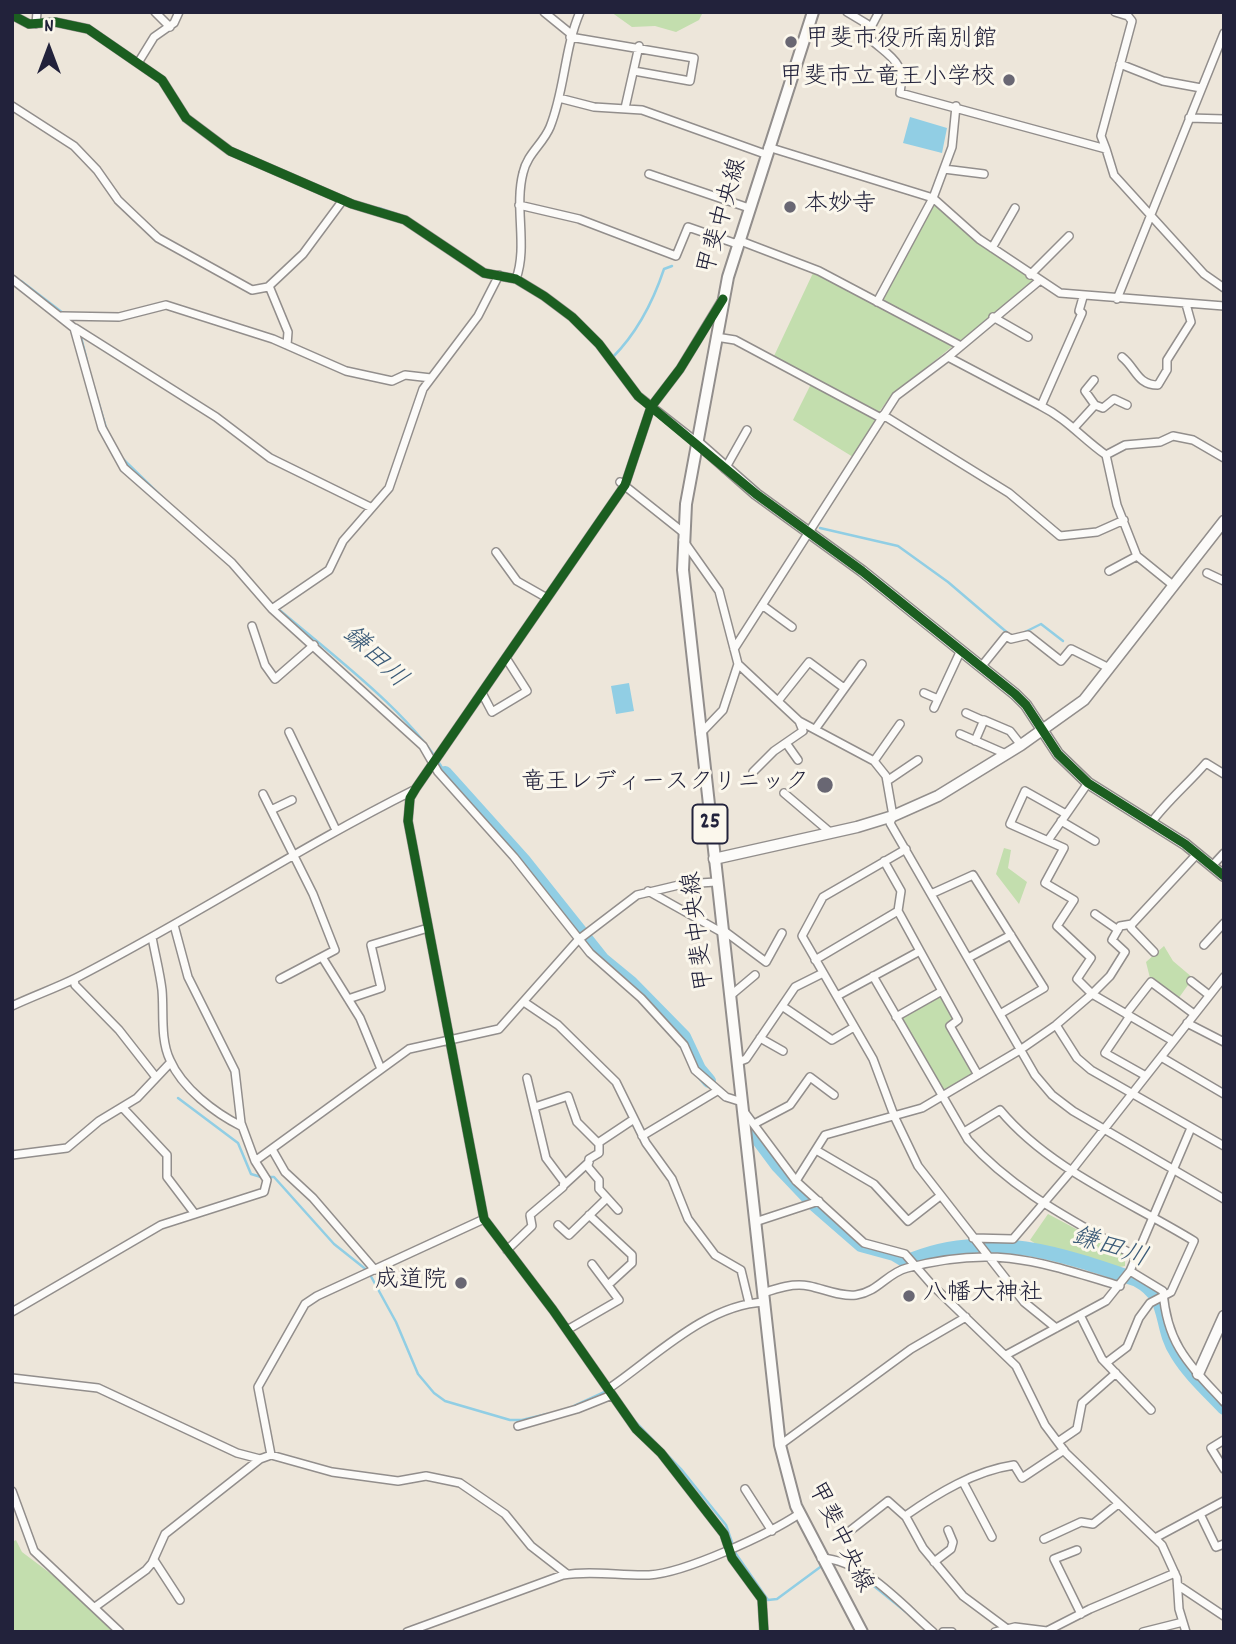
<!DOCTYPE html>
<html>
<head>
<meta charset="utf-8">
<style>
	body { margin:0 }
	#map { position:relative; width:1236px; height:1644px; overflow:hidden; background:#ede6da; font-family:Dekko,sans-serif }
	canvas { display:block }
	.frame { position:absolute; inset:0; border:14px solid #22223b; pointer-events:none }
	.north { position:absolute; left:14px; top:14px; width:70px; height:70px; -webkit-text-stroke:5px #fbf7ec; paint-order:stroke; rotate:0deg; font-size:19px; font-weight:700; line-height:28px; text-align:center; color:#22223b }
	.north::after { content:''; display:block; margin:auto; width:24px; height:32px; background:#22223b; clip-path:polygon(50% 0,100% 100%,50% 72%,0 100%) }
</style>
</head>
<body>
<div id="map">
<canvas width="1236" height="1644"></canvas>
<div class="frame"></div>
<div class="north">N</div>
</div>
<script>
const ctx = document.querySelector('canvas').getContext('2d');
ctx.lineJoin = 'round';
function paint(path, color) { ctx.fillStyle = color; ctx.fill(path, 'evenodd'); }
function stroke(path, color, width, dash) { ctx.strokeStyle = color; ctx.lineWidth = width; ctx.lineCap = dash ? 'butt' : 'round'; ctx.setLineDash(dash || []); ctx.stroke(path); }
function label(font, color, halo, rows, align = 'center') {
  ctx.font = font + ' Dekko,"Klee One",sans-serif'; ctx.lineWidth = 6; ctx.setLineDash([]); ctx.textBaseline = 'middle'; ctx.strokeStyle = halo; ctx.fillStyle = color; for (const [text, x, y, turn = 0] of rows) {
    ctx.save(); ctx.translate(x, y); ctx.rotate((+turn || 0) * Math.PI / 180); ctx.textAlign = isNaN(turn) ? turn : align; if (halo) ctx.strokeText(text, 0, 0); ctx.fillText(text, 0, 0); ctx.restore();
  }
}
paint(new Path2D(`
	M611 12H703L699 20 676 32 655 26 632 27Z
	M933 200 1037 281 957 343 878 301Z
	M813 273 954 345 890 397 879 412 774 356Z
	M811 384 877 419 853 457 793 420Z
	M1004 848 1011 850 1008 868 1027 882 1019 904 996 874Z
	M1164 946 1173 961 1193 978 1178 999 1151 982 1146 962Z
	M940 992 954 1019 948 1025 975 1074 942 1094 899 1019Z
	M1048 1214 1125 1255V1266L1115 1268 1036 1244 1030 1240Z
	M16 1540 22 1552 95 1607 118 1632H12V1542Z`), '#c3deae');
paint(new Path2D(`
	M910 117 947 128 942 153 903 143Z
	M629 683 634 711 616 714 611 686Z`), '#91cee4');
stroke(new Path2D(`
	M379 208 402 216
	M21 281 63 313
	M80 333 87 361
	M612 358C636 334 653 302 664 269L672 266
	M92 381 107 431
	M123 459 163 498
	M820 528 898 546 948 582 1010 635
	M241 568 252 581
	M276 607C327 651 414 715 445 773
	M1025 632 1041 624 1063 641
	M178 1098 238 1143 251 1174 261 1177
	M268 1177H274L334 1244 368 1271 396 1322 418 1374 434 1393 445 1401 510 1420H522L547 1414
	M574 1406 609 1390
	M631 1417 681 1469 726 1525 736 1554 768 1600 777 1599 823 1565
	M859 1574 906 1612
	M1012 1631 1024 1632`), '#91cee4', 2.5);
stroke(new Path2D(`
	M445 773 525 862 603 960 631 983 684 1037 699 1069 709 1081
	M749 1127 778 1166 815 1205 861 1245 894 1254 904 1260
	M913 1259C988 1229 1063 1254 1137 1280 1171 1298 1158 1325 1177 1354 1189 1374 1208 1391 1224 1408`), '#91cee4', 14);
const street = new Path2D(`
	M155 12 170 27
	M544 12 571 34
	M847 12 867 24 869 38C890 57 906 61 900 93L1106 149 1101 136 1132 21 1128 16 1115 12
	M12 15 29 24 55 22 88 29 162 80 186 118 230 151 352 204 405 220 484 273 516 279 544 296 572 317 599 344 638 396 698 443
	M36 24 37 12
	M868 33 879 12
	M570 37 694 58 690 81 634 71
	M138 63 154 37 174 23 179 12
	M1120 64 1163 81 1201 88
	M559 98 594 107 642 110 765 154
	M12 106 74 146 97 170 118 200 158 238 252 290 268 287 303 254 343 200
	M625 108 639 46
	M1189 118 1224 119
	M768 147 933 198 979 239 1060 293 1224 306
	M1106 149 1114 175 1204 274 1224 288
	M944 169 984 174
	M649 174 749 208
	M519 205 579 219 676 256 688 227 737 244
	M738 240 819 271 961 346
	M992 248 1015 208
	M1030 275 1069 236
	M12 279 74 328 102 428 124 468 232 563 272 609 423 746 438 772 514 857 590 953 641 998 684 1045 695 1070 726 1097 742 1102
	M516 279C528 246 514 208 523 173 527 154 543 144 550 127 565 90 564 49 580 12
	M269 286 288 332 287 345
	M1083 297 1079 311 1082 313 1041 406C1067 419 1083 439 1106 455L1117 505 1137 556 1174 586
	M1117 299 1224 33
	M722 300 680 369 651 407 625 485 416 788 410 798 408 821 484 1219 553 1310 636 1429 661 1453 724 1534 732 1558 762 1599 764 1632
	M877 302 933 198 952 147 956 106
	M62 316 119 317 166 305 273 339 346 371 392 381 405 375 431 378
	M993 317 1028 337
	M75 328 216 417 270 458 370 507
	M716 337 735 340 881 418
	M948 357 1041 406
	M1122 357C1136 368 1137 385 1158 385L1167 370V360L1191 322 1186 304
	M1095 405 1103 408 1114 399 1127 405
	M883 415 1009 493 1060 536 1097 532 1124 520
	M1074 428 1095 405 1085 391 1094 380
	M1106 455 1125 445 1160 442 1173 436 1193 440 1224 458
	M725 469 747 430
	M620 482 684 533
	M683 540 719 591 738 664 799 721 874 761 886 776 893 816 890 823 1035 1075 1052 1095 1073 1111 1224 1199
	M496 552 517 581 547 598
	M1109 571 1137 556
	M1207 573 1224 581
	M762 605 792 627
	M272 609 329 570 343 541 389 488 423 389 478 316 499 275
	M252 626 265 665 275 679 314 645
	M734 649 896 396 948 357 1039 281
	M981 667 1006 636 1011 639 1028 635 1061 661 1071 649 1109 668
	M482 693 492 712 527 691 506 658
	M924 693 938 699
	M778 701 809 662 844 688
	M934 708 961 650
	M966 713 984 721
	M816 728 862 664
	M289 732 336 830
	M700 734 723 710 738 664
	M960 734 1006 754
	M975 741 984 720 1010 731 1021 745
	M786 743 798 760
	M874 761 900 724
	M753 772 774 751 803 731 799 721
	M887 781 918 760
	M784 793 831 833
	M263 794 313 894 335 950 280 979
	M271 810 292 800
	M1066 814 1025 791 1010 824 1064 848 1045 883 1074 900 1057 926 1091 958 1077 979 1092 994 1173 1041
	M1061 821 1095 841
	M1151 823C1167 801 1188 784 1206 763L1224 774
	M1049 839 1088 783
	M906 849 823 897 802 936 873 1059 895 1118 918 1166 1024 1302 1056 1328
	M884 861 901 891 898 911 958 1020 950 1026 978 1075
	M1212 866 1224 853
	M648 891 723 933
	M931 894 973 875 1044 988 1000 1014
	M1095 914 1118 930
	M1132 924 1131 928 1154 952
	M174 925 188 977 235 1071 241 1123 255 1161 409 1049 499 1029 578 940 637 895 683 884 716 882
	M723 930 766 962 782 933
	M152 937C155 954 160 973 162 990 164 1012 160 1039 170 1060 182 1088 215 1113 241 1126
	M1204 945 1224 923
	M322 957 360 1018 381 1069
	M968 958 1011 935
	M815 960 898 911
	M873 976 968 1140C1014 1192 1076 1222 1135 1256
	M74 979 75 985 119 1030 155 1076
	M1191 981 1209 995
	M730 996 755 975
	M837 996 920 951
	M348 999 381 988 371 945 428 928
	M524 1002 558 1025 616 1082 646 1143 672 1179 688 1219 715 1255 741 1270 749 1303
	M12 1006C33 996 56 988 76 978 191 919 298 848 414 790
	M782 1006 832 1040 854 1027
	M1126 1014 1151 982 1194 1014
	M1130 1016 1105 1053 1146 1076
	M896 1017 942 991
	M1187 1023 1224 1042
	M1056 1025 1077 1058 1091 1070 1224 1146
	M760 1038 783 1051
	M1161 1057 1224 1094
	M738 1062 746 1059 795 987 823 973
	M535 1107 568 1096 577 1122 599 1144V1153L589 1159 588 1167 599 1180V1189L618 1210
	M123 1108 167 1155V1177L195 1214
	M743 1110 796 1181 864 1243 905 1254 932 1285 1016 1366 1045 1425 1066 1453 1162 1545 1177 1578 1179 1609 1186 1632
	M754 1124 790 1105 810 1077 834 1095
	M964 1132 1000 1110C1050 1170 1129 1201 1194 1241L1171 1292 1150 1303 1139 1318 1127 1347 1106 1363
	M642 1136 717 1091
	M598 1143 634 1119
	M816 1150 874 1184 908 1221 940 1196
	M273 1151 285 1172 313 1198 375 1270
	M12 1155 67 1148 99 1121 137 1098 171 1062
	M796 1181 825 1135 922 1108 1020 1050 1056 1025 1092 994 1110 976 1125 952 1112 940 1120 926 1132 924 1197 854
	M564 1185 589 1162
	M589 1215 632 1255V1263L608 1285
	M755 1222 819 1201
	M558 1225 569 1235 607 1198
	M973 1238 1013 1239 1072 1170 1224 977
	M507 1250 532 1226 530 1215 563 1187 564 1182 546 1158 527 1078
	M1130 1271 1163 1291C1167 1345 1189 1364 1224 1402
	M763 1293C778 1288 793 1283 809 1286 824 1289 841 1297 856 1295 878 1292 887 1273 907 1268 994 1245 1037 1261 1120 1286
	M12 1312 161 1225 264 1192 267 1180 255 1161
	M1080 1315 1102 1359 1151 1410
	M567 1330 619 1300 592 1264
	M1006 1355 1106 1301 1130 1271 1191 1128
	M12 1378 98 1388 237 1453 260 1459
	M608 1389C654 1358 705 1305 764 1302
	M518 1426 577 1409 612 1395
	M1224 1440 1211 1448 1224 1469
	M1058 1442 1077 1429 1082 1403 1116 1373
	M780 1445 911 1349 966 1317
	M271 1455 258 1387 305 1304 317 1296 484 1219
	M963 1482 992 1537
	M745 1489 772 1531
	M12 1491 34 1551 120 1632
	M1200 1514 1216 1547 1224 1544
	M905 1516C938 1493 974 1471 1014 1465L1022 1478 1064 1450
	M851 1530 888 1501 906 1517 923 1548 963 1596 1006 1628
	M1155 1538 1224 1501
	M1044 1539 1081 1522 1093 1524 1118 1504
	M1077 1550 1054 1559 1081 1614
	M821 1558C864 1560 902 1605 933 1632
	M154 1560 180 1600
	M934 1562 951 1549 953 1542 948 1530
	M1179 1586 1224 1616
	M95 1607 146 1570 152 1563 165 1534 260 1459 271 1455 332 1472 398 1481 426 1476 460 1483 505 1514 531 1546 567 1574
	M407 1632 563 1575C592 1570 620 1576 649 1575 685 1573 769 1534 799 1514
	M943 1632H952
	M995 1632 1015 1627 1047 1631 1090 1609 1175 1573
	M1143 1632 1183 1622`);
const secondary = new Path2D(`
	M698 443 756 494 862 571 1015 694 1026 705 1058 754 1088 783 1185 844 1224 876
	M714 859 857 827 893 816 938 796 1021 745 1084 700 1224 521
	M1198 1374 1224 1316`);
const primary = new Path2D(`
	M813 12 728 277 686 504 683 570 780 1445 796 1506 862 1632`);
stroke(street, '#928e8c', 10);
stroke(secondary, '#928e8c', 13);
stroke(primary, '#928e8c', 14);
stroke(street, '#fcfbf9', 7);
stroke(secondary, '#fcfbf9', 10);
stroke(primary, '#fcfbf9', 10);
stroke(new Path2D(`
	M12 15 29 24 55 22 88 29 162 80 186 118 230 151 352 204 405 220 484 273 516 279 544 296 572 317 599 344 638 396 756 494 862 571 1015 694 1026 705 1058 754 1088 783 1185 844 1224 876
	M723 299 680 369 651 407 625 485 416 788 410 798 408 821 484 1219 553 1310 636 1429 661 1453 724 1534 732 1558 762 1599 764 1632`), '#1b5e20', 9);
for (const [x, y, r, color] of [
	[791,42,7,"#696773"],
	[1009,80,7,"#696773"],
	[790,207,7,"#696773"],
	[825,785,9,"#696773"],
	[461,1283,7,"#696773"],
	[909,1296,7,"#696773"]
]) { const dot = new Path2D(); dot.arc(x, y, r, 0, 2 * Math.PI); ctx.fillStyle = color; ctx.fill(dot); stroke(dot, '#fbf7ec', 2.5); }
for (const [x, y, w] of [
	[710,824,35]
]) { const box = new Path2D(); box.roundRect(x - w / 2, y - 19.5, w, 39, 5); ctx.fillStyle = '#fbf7ec'; ctx.fill(box); stroke(box, '#22223b', 2); }
label('bold 23px', '#22223b', null, [
	["25",710,824]
]);
label('24px', '#22223b', '#fbf7ec', [
	["甲斐市役所南別館",805,42],
	["甲斐市立竜王小学校",995,80,"right"],
	["本妙寺",804,207],
	["竜王レディースクリニック",809,785,"right"],
	["成道院",447,1283,"right"],
	["八幡大神社",923,1296]
], 'left');
label('24px', '#22223b', '#fbf7ec', [
	["甲斐中央線",725,217,-74],
	["甲斐中央線",701,931,-97],
	["甲斐中央線",838,1538,64]
]);
label('italic 26px', '#3b5b78', '#fbf7ec', [
	["鎌田川",373,659,43],
	["鎌田川",1109,1250,18]
]);
</script>
</body>
</html>
